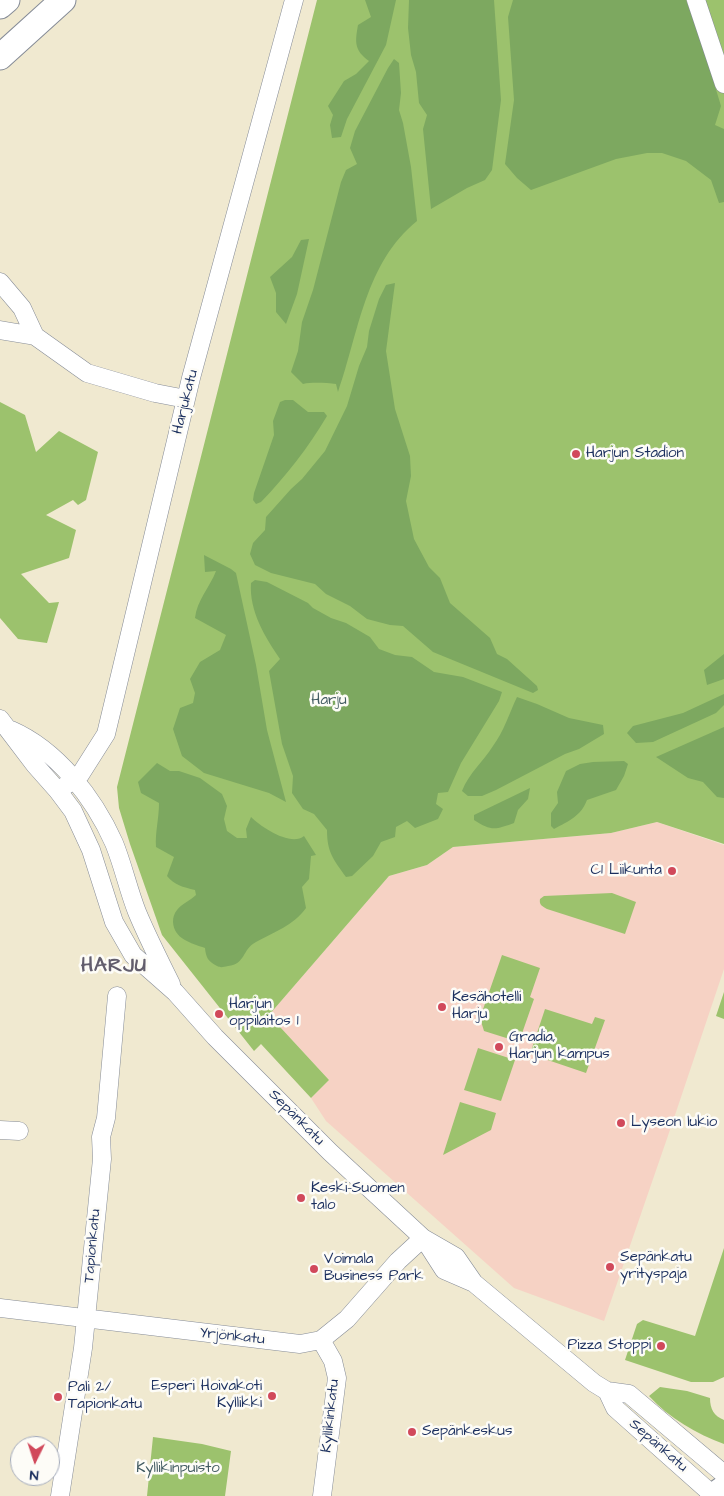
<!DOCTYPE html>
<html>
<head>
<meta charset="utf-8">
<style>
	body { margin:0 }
	#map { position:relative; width:724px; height:1496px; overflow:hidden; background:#f0e9d0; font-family:"Architects Daughter",sans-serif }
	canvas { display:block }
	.north { position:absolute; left:10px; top:1436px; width:50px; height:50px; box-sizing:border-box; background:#fdfcf7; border:1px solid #a3aaba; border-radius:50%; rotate:184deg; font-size:14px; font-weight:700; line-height:20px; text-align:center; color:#1b2f5e }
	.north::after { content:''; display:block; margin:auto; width:18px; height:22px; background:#d1495b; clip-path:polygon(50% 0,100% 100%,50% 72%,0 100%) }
</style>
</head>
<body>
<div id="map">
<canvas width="724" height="1496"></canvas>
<div class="north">N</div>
</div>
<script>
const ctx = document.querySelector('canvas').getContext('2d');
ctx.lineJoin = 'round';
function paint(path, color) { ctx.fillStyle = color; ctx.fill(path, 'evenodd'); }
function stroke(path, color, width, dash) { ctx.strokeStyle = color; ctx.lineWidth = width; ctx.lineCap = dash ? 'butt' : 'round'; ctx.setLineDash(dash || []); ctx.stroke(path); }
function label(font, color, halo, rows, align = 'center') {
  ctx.font = font + ' "Architects Daughter",sans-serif'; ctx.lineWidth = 5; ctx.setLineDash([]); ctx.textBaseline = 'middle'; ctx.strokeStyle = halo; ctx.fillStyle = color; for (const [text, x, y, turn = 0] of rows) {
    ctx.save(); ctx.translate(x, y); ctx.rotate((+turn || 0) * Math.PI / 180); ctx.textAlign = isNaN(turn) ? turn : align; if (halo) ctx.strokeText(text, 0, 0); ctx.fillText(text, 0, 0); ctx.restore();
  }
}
paint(new Path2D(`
	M657 822 724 845V969L671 1127 604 1321 514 1288 326 1121 311 1098 329 1080 269 1015 389 876 427 865 453 847 611 833Z`), '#f6d2c4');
paint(new Path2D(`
	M317 0H686L688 2 693 0H724V844L657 822 611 833 453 847 427 865 389 876 269 1015 329 1080 311 1098 261 1044 254 1051 162 935 130 844 119 808 117 787Z
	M0 402 25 415 36 452 59 431 98 452 86 500 78 505 73 500 46 515 76 530 69 558 21 574 49 603 59 602 47 643 18 639 0 618Z
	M612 893 636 902 625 934 547 909C542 906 539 905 540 899L544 896Z
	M502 955 540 968 530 997 534 999 519 1042 484 1031 480 1018Z
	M724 992V1019L716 1016Z
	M545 1009 592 1024 595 1017 605 1020 586 1073 530 1054Z
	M478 1048 515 1060 501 1101 464 1090Z
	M460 1102 496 1113 491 1130 443 1155Z
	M724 1248V1377L713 1382H691L625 1360 637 1324 643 1320 695 1336Z
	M660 1387 687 1391 710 1398C710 1409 714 1416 724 1420V1444C697 1434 669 1418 649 1396Z
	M153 1437 202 1444 231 1451 225 1496H147Z`), '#9cc26d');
paint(new Path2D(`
	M365 0H396L386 45 347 119 341 137 332 138 330 125 333 115 328 106 344 81 356 74 369 61C354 50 355 42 358 25L371 17Z
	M409 0H494L501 100 492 170 485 180 467 188 431 209 423 129 427 115 419 103 416 72 411 55 408 28Z
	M513 0H686L701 40 721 106 715 125 724 129V202L719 203 711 180 686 161 662 153H647L616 159 531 190 517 178 505 164 514 100 508 17Z
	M394 59 399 63 401 93 399 110 403 123 411 167 417 221C365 263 359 332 338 392L336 384C327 383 312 382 303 384L291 372 298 351 302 322 313 290 341 182 346 170 357 164 350 148 355 131 388 68Z
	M309 239 297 294 286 324 276 312V293L270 277 292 257 301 240Z
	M395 283 386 351 395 409 410 456 411 476 406 501 414 539 429 567 440 578 450 603 490 638 497 654 507 659 537 686 538 690 533 693 433 652 403 626 390 625 367 619 350 606 326 594 315 584 271 573 255 565 250 554 253 543 265 530 266 517 291 489 302 479 325 451 347 406 359 366 367 347 369 331 379 299 386 285Z
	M285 400H293L308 412H324L327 416C308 448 286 476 261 502L256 504 253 500 254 493 274 435 273 421 280 402Z
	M204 555 231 569 236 573 256 665 267 730 286 802 269 793 204 773 182 756 173 729 180 708 193 703 195 693 190 679 200 662 220 650 226 635 195 618C197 600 210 587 216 571L205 572Z
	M255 580 267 582 308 603 313 608 331 618 346 623 370 637 379 649 395 655 412 657 434 672 463 677 502 692 499 701 461 763 448 792 438 793 436 804 443 809 438 819 415 828 407 821 396 827 395 837 381 842 373 856 352 876 346 877C334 860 327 853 327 830L314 814 303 809 292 793 293 776 282 744 269 671 280 659C265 637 249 611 251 583Z
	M724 654V679L707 685 704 670Z
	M724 694V705L716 713 653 742 636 743 627 733 633 726 683 713Z
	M517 697 537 704 569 718 603 725 604 734 579 749 565 754 496 790 482 796H468L462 791C469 773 483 762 493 746 504 731 509 714 517 697Z
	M724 727V798L717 797 703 782 688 778 656 757Z
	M624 761 628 764 624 776 616 790 587 800C581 816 569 821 554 829L551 826V813L558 803 557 792 566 771 580 764 593 762Z
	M157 763 170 771H179L200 778 222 794 227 806 224 819 227 831 237 838H247L246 829 251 817C261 827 291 847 304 836L316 855 311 856 309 879 302 887 306 908C293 926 274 932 256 942 242 949 246 964 228 966 223 967 221 968 217 966 208 961 206 958 205 948 191 943 174 939 173 922 173 917 174 914 177 910 181 904 190 901 196 895L195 890C183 887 174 885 167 876L174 857 156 847C155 832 159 819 159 803L141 793 138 782Z
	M530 788 528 799 518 810 514 823C495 830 491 831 474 820V815Z`), '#7da860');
const street = new Path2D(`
	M696 0 724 84
	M0 282 22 308 35 336
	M0 330 35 336 87 373 155 393 186 399
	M0 719 35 765 58 791 73 811 91 850 114 922 133 955 175 992 215 1037 330 1152 423 1238 456 1257 474 1283 594 1383 607 1391 629 1394 724 1474
	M11 730C57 750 94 798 114 843 123 865 128 889 137 912 147 936 159 960 171 984
	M58 791 80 775 106 734 191 378 294 0
	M0 1130 19 1131
	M426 1242 444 1270 474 1283
	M0 1308 300 1344 321 1340 347 1319 398 1261 423 1238
	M321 1340 333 1361 337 1378 322 1496
	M607 1391 615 1408 714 1496
	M60 1496 83 1348 102 1159 101 1137 106 1118 117 996`);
const secondary = new Path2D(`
	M0 6 7 0
	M0 57 63 0
	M713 1496 724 1488`);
stroke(street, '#868c97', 19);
stroke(secondary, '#868c97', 27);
stroke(street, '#fff', 18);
stroke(secondary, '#fff', 25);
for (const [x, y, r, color] of [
	[576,454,5,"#d1495b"],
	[672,871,5,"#d1495b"],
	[442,1007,5,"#d1495b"],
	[219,1014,5,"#d1495b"],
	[499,1047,5,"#d1495b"],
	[621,1123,5,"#d1495b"],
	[301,1198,5,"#d1495b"],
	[610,1267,5,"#d1495b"],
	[314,1269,5,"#d1495b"],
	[661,1346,5,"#d1495b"],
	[272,1396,5,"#d1495b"],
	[58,1397,5,"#d1495b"],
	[412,1432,5,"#d1495b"]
]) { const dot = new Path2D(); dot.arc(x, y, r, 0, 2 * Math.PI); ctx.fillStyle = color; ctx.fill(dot); stroke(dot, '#fdfcf7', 2); }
label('15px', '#1b2f5e', '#fdfcf7', [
	["Harjukatu",186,402,-76],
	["Sepänkatu",296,1118,45],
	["Tapionkatu",93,1246,-85],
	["Yrjönkatu",232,1337,6],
	["Kyllikinkatu",331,1416,-84],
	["Sepänkatu",658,1446,41]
]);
label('15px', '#1b2f5e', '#fdfcf7', [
	["Harjun Stadion",586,454],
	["C1 Liikunta",662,871,"right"],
	["Kesähotelli",452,998],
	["Harju",452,1015],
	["Harjun",229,1005],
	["oppilaitos 1",229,1022],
	["Gradia,",509,1038],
	["Harjun kampus",509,1055],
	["Lyseon lukio",631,1123],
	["Keski-Suomen",311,1189],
	["talo",311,1206],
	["Sepänkatu",620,1258],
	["yrityspaja",620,1275],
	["Voimala",324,1260],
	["Business Park",324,1277],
	["Pizza Stoppi",651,1346,"right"],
	["Esperi Hoivakoti",262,1387,"right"],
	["Kyllikki",262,1404,"right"],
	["Pali 2/",68,1388],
	["Tapionkatu",68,1405],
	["Sepänkeskus",422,1432]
], 'left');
label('15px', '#425b62', '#fdfcf7', [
	["Harju",329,701],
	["Kyllikinpuisto",178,1469]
]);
ctx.letterSpacing = '1px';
label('bold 20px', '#625d6c', '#fdfcf7', [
	["HARJU",114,967]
]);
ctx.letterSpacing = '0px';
</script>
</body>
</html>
